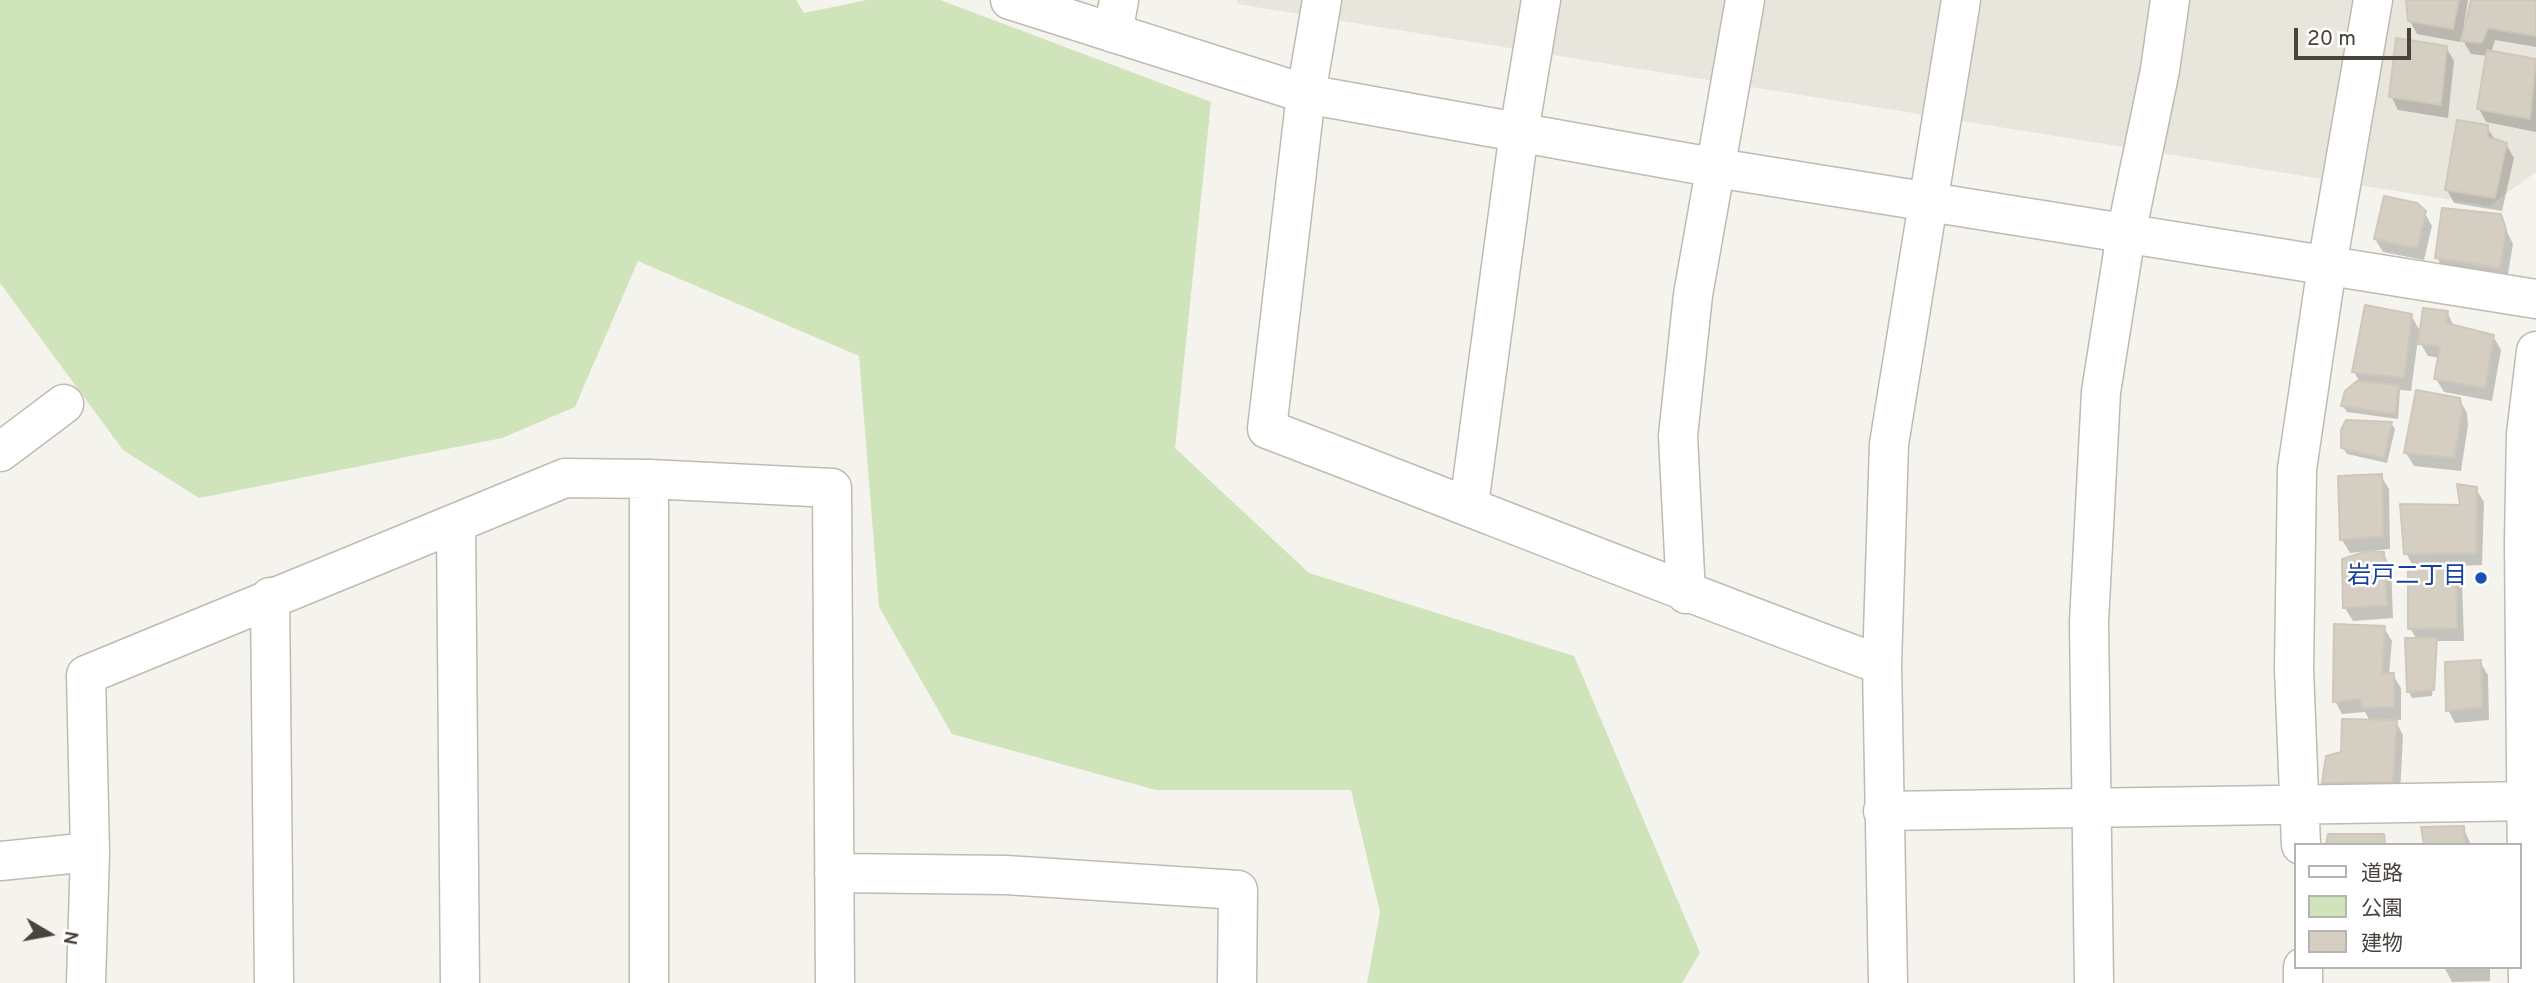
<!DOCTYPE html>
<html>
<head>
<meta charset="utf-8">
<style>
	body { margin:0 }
	#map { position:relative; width:2536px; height:983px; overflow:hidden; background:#f5f3ed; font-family:Overpass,"Noto Sans JP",sans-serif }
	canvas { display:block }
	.legend { position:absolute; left:2294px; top:843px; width:228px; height:126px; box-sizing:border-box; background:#fff; border:2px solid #b6b4b1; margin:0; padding:9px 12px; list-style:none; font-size:21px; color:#49443b }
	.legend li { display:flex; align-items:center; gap:14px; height:35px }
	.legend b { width:35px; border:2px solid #b6b4b1 }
	.north { position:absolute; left:14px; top:899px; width:70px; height:70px; -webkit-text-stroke:5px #fff; paint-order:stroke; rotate:100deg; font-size:19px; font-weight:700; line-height:28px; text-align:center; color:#49443b }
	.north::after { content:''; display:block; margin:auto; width:24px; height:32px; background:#49443b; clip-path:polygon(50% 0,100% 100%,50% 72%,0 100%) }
	.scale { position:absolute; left:2294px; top:28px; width:117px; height:32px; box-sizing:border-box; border:4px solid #49443b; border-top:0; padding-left:9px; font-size:21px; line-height:24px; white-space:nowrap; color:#49443b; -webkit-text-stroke:5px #fff; paint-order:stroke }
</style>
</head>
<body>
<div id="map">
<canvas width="2536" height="983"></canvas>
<ul class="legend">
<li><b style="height:9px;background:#fff"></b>道路</li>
<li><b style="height:19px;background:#cfe4bb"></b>公園</li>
<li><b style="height:19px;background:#d5cfc3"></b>建物</li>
</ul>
<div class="north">N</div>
<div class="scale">20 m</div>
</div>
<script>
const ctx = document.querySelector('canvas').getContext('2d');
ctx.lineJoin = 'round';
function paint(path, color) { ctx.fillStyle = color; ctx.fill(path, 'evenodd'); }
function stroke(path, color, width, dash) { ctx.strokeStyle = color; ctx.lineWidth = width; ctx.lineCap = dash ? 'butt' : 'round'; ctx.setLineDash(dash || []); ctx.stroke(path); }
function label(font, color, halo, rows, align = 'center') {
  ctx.font = font + ' Overpass,"Noto Sans JP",sans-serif'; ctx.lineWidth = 5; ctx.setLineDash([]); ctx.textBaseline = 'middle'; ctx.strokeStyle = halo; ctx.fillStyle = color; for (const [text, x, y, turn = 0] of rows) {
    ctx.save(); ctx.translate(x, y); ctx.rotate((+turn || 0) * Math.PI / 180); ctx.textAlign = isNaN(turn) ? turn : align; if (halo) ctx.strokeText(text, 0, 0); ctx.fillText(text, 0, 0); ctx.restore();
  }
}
paint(new Path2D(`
	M1237 0H2536V172L2489 206 1237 4Z`), '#e8e5dc');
paint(new Path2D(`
	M0 0H796L804 13 867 0H940L1211 102 1175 448 1309 573 1574 656 1700 953 1682 983H1367L1380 912 1351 790H1156L952 734 879 607 859 356 638 261 575 407 502 438 199 498 123 450 0 283Z`), '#cfe4bb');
paint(new Path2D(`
	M2408 0H2468L2464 24 2467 25 2472 0H2536V47L2495 40 2491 53 2536 61V132L2486 122 2479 109 2488 56 2471 54 2461 37 2460 42 2417 34 2410 21Z
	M2446 47 2454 61 2448 118 2398 110 2391 96Z
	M2487 127 2495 140 2506 144 2514 158 2502 211 2454 203 2447 190Z
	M2424 212 2432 226 2424 260 2383 252 2375 239Z
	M2499 215 2513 244 2507 280 2444 271 2437 257Z
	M2447 312 2454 326 2493 336 2501 350 2492 401 2444 392 2436 379 2440 358 2428 356 2418 339 2411 391 2400 390 2398 419 2347 412 2343 406 2360 383 2354 372 2411 315 2421 333Z
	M2459 399 2467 413 2468 425 2461 471 2414 466 2406 453Z
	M2391 423 2395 429 2387 463 2347 454 2343 448Z
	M2381 476 2389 489 2390 549 2350 553 2342 540Z
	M2476 489 2484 502 2482 565 2454 566 2462 580 2464 641H2437L2432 696 2412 698 2409 692 2417 640 2410 628 2414 568 2406 553 2462 507Z
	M2383 554 2391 567 2393 618 2353 621 2345 608Z
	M2384 628 2392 641 2389 675H2393L2401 688V720H2395L2403 735 2400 795 2332 796 2324 783 2343 753 2370 721 2365 712 2342 714 2335 701Z
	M2480 662 2488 675 2489 720 2455 723 2448 710Z
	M2463 827 2471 845H2426Z
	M2490 967V981L2452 982 2444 967Z`), '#0003');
const building = new Path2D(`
	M2406 0H2459L2453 29 2408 21Z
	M2471 0H2536V36L2488 28 2482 43 2461 41Z
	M2396 38 2447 46 2441 105 2389 97Z
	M2487 50 2536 59 2530 119 2477 109Z
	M2457 120 2488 125V137L2507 143 2495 198 2445 190Z
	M2384 196 2417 203 2426 211 2417 248 2374 239Z
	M2442 208 2501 214 2506 229 2500 268 2435 258Z
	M2365 305 2412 314 2404 378 2352 372Z
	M2423 308 2448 311 2446 323 2494 335 2485 388 2434 379 2440 346 2418 344Z
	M2357 381 2399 385 2395 414 2341 406 2345 391Z
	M2416 390 2460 398 2462 411 2454 458 2404 453Z
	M2346 420 2392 422 2384 458 2341 448V430Z
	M2382 474 2383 536 2340 540 2338 476Z
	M2457 484 2477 487 2476 553 2404 554 2400 504 2460 505Z
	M2368 551 2384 552 2387 605 2343 608 2342 559Z
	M2456 565 2457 628 2408 629V567Z
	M2334 624 2385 626 2382 673H2394V707L2361 708V699L2333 702Z
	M2405 638H2437L2434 690 2407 692Z
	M2481 660 2482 707 2446 711 2445 662Z
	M2342 719 2397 720 2393 782 2322 783 2326 756 2341 752Z
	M2464 826 2465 845H2424L2421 827Z
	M2328 834H2384L2385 845H2326Z`);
paint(building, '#d5cfc3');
stroke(building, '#cfc7b7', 2);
const minor = new Path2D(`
	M1010 0 1306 94 1717 168 2536 299
	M1322 0 1306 94 1267 429C1472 507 1676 590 1882 665
	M1113 33 1119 0
	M0 452 64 404
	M649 479V983
	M1469 505 1519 132 1541 0
	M456 526 460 983
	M1686 594 1678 436 1693 295 1745 0
	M270 597 274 983
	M1883 811 2536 801
	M2301 845 2294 669 2297 469 2327 266 2373 0
	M0 861 90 852
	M834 873 1006 875 1238 890 1237 983
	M2303 967V983
	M86 983 90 852 86 675 565 478 649 479 832 488 835 983
	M1888 983 1882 665 1889 444 1961 0
	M2094 983 2089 622 2101 392 2126 234 2160 70 2170 0
	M2528 983 2524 542 2526 434 2536 351`);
stroke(minor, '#bfbbb0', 41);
stroke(minor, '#fff', 38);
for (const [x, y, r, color] of [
	[2481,578,7,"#1a4fb4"]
]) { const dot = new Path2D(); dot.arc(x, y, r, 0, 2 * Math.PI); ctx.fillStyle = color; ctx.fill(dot); stroke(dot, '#fff', 2.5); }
label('24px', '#164399', '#fff', [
	["岩戸二丁目",2467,578]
], 'right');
</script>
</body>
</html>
